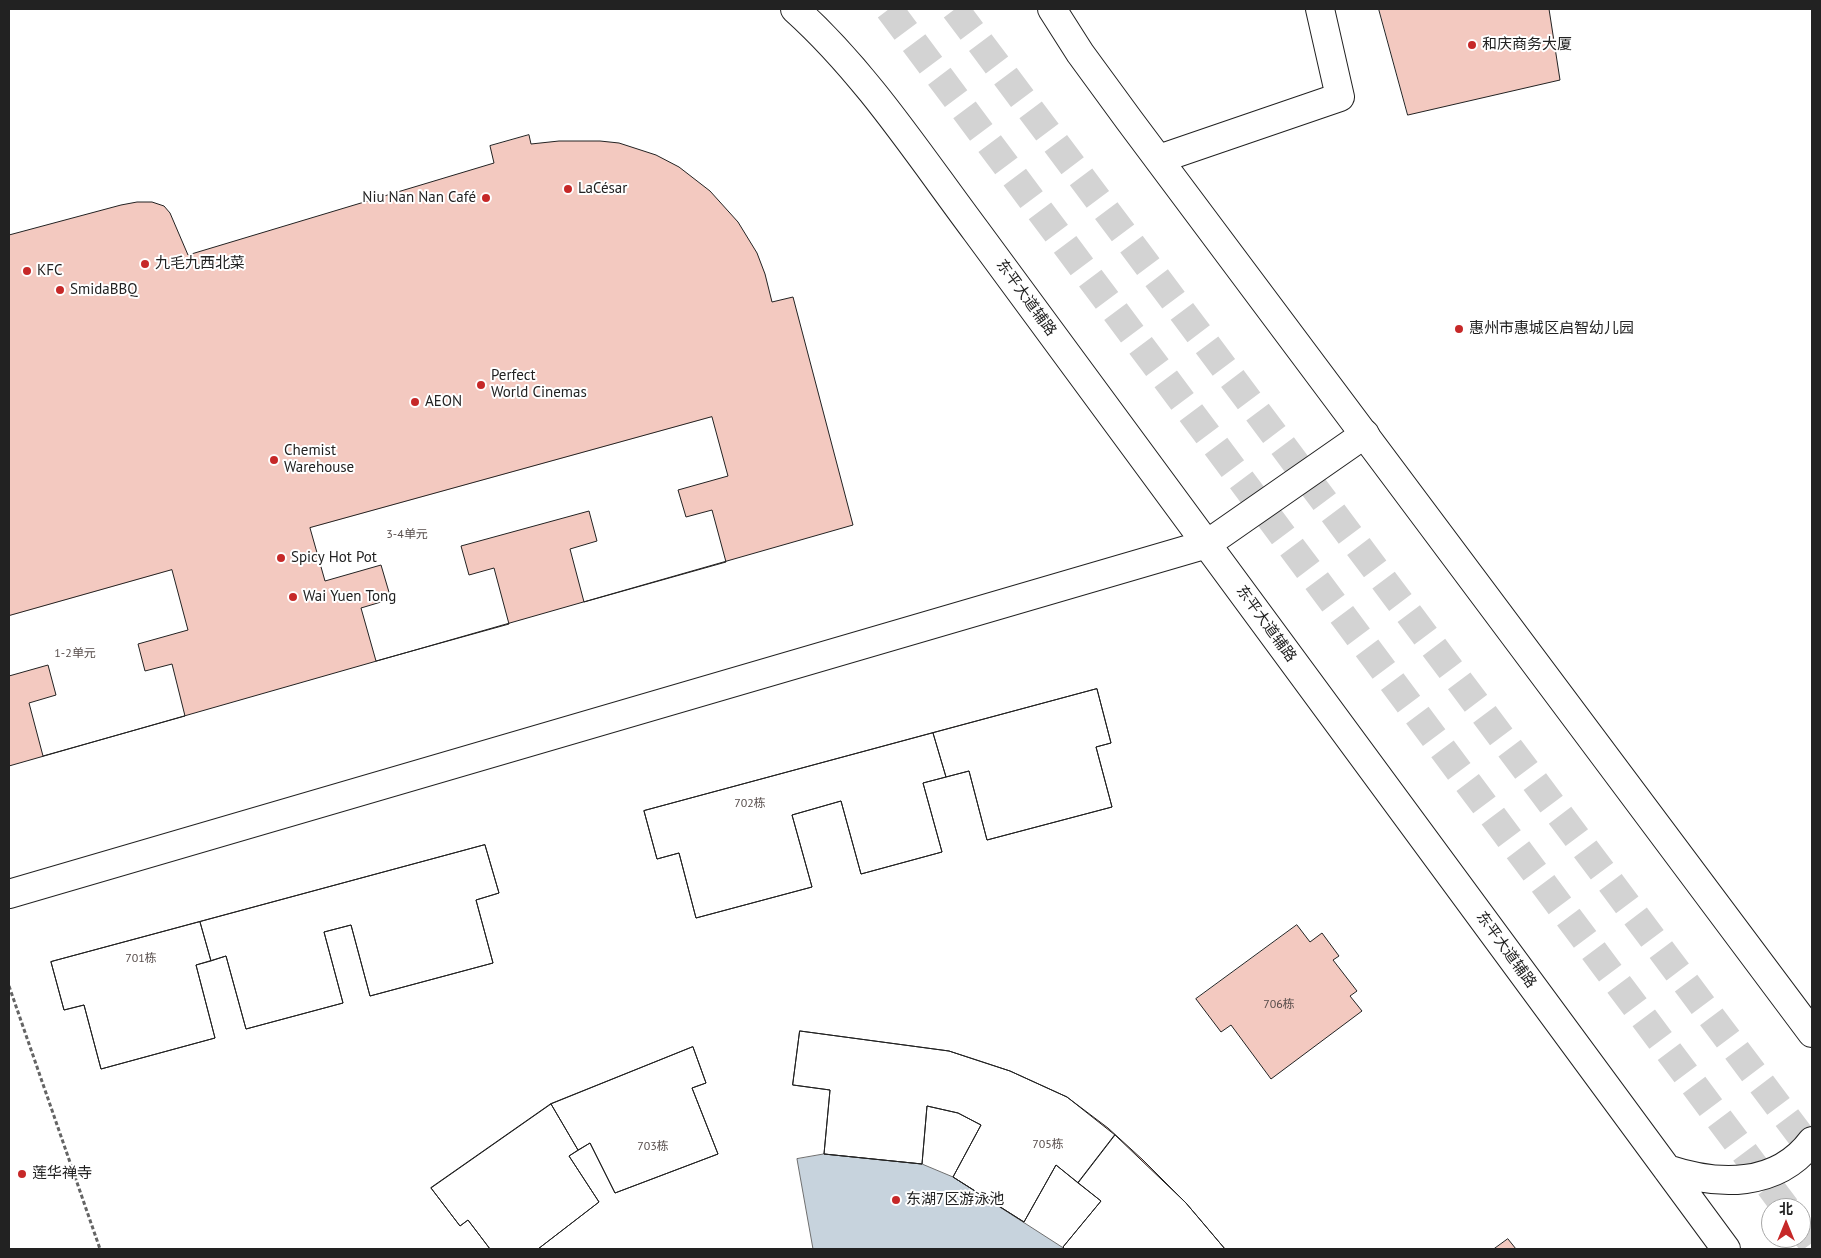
<!DOCTYPE html>
<html>
<head>
<meta charset="utf-8">
<style>
	body { margin:0 }
	#map { position:relative; width:1821px; height:1258px; overflow:hidden; background:#fff; font-family:"PT Sans","Noto Sans SC",sans-serif }
	canvas { display:block }
	.frame { position:absolute; inset:0; border:10px solid #222; pointer-events:none }
	.north { position:absolute; left:1761px; top:1198px; width:50px; height:50px; box-sizing:border-box; background:#fff; border:1px solid #a7a7a7; border-radius:50%; rotate:0deg; font-size:14px; font-weight:700; line-height:20px; text-align:center; color:#222 }
	.north::after { content:''; display:block; margin:auto; width:18px; height:22px; background:#c62828; clip-path:polygon(50% 0,100% 100%,50% 72%,0 100%) }
</style>
</head>
<body>
<div id="map">
<canvas width="1821" height="1258"></canvas>
<div class="frame"></div>
<div class="north">北</div>
</div>
<script>
const ctx = document.querySelector('canvas').getContext('2d');
ctx.lineJoin = 'round';
function paint(path, color) { ctx.fillStyle = color; ctx.fill(path, 'evenodd'); }
function stroke(path, color, width, dash) { ctx.strokeStyle = color; ctx.lineWidth = width; ctx.lineCap = dash ? 'butt' : 'round'; ctx.setLineDash(dash || []); ctx.stroke(path); }
function label(font, color, halo, rows, align = 'center') {
  ctx.font = font + ' "PT Sans","Noto Sans SC",sans-serif'; ctx.lineWidth = 4; ctx.setLineDash([]); ctx.textBaseline = 'middle'; ctx.strokeStyle = halo; ctx.fillStyle = color; for (const [text, x, y, turn = 0] of rows) {
    ctx.save(); ctx.translate(x, y); ctx.rotate((+turn || 0) * Math.PI / 180); ctx.textAlign = isNaN(turn) ? turn : align; if (halo) ctx.strokeText(text, 0, 0); ctx.fillText(text, 0, 0); ctx.restore();
  }
}
const water = new Path2D(`
	M824 1154 922 1164 953 1177 1065 1249H813L797 1159Z`);
paint(water, '#c7d3dd');
stroke(water, '#6f6f6f', 1);
const building = new Path2D(`
	M1379 9H1549L1560 80 1408 115Z
	M529 135 531 144 559 141H600L619 143 656 155 679 167 710 191 738 222 757 253 765 274 772 302 793 297 853 525 9 766V235L121 205 137 202H152L164 206 170 213 188 255 494 163 490 146Z
	M712 417 728 476 678 490 686 517 712 510 726 562 584 602 570 549 597 541 589 511 461 546 469 575 494 568 509 624 376 661 361 608 391 599 381 565 325 581 310 528Z
	M172 570 188 630 138 644 145 671 172 664 185 716 43 756 29 703 56 695 48 665 9 676V616Z
	M1097 689 1111 743 1096 747 1112 807 987 840 969 771 923 783 942 852 861 874 841 801 792 815 812 887 696 918 679 853 657 859 644 811Z
	M1097 689 1111 743 1096 747 1112 807 987 840 969 771 946 777 933 733Z
	M933 733 946 777 923 783 942 852 861 874 841 801 792 815 812 887 696 918 679 853 657 859 644 811Z
	M485 845 499 893 476 900 493 963 370 996 351 925 324 932 343 1003 246 1029 226 956 196 965 215 1038 101 1069 84 1005 64 1010 51 962Z
	M485 845 499 893 476 900 493 963 370 996 351 925 324 932 343 1003 246 1029 226 956 211 961 200 922Z
	M200 922 211 961 196 965 215 1038 101 1069 84 1005 64 1010 51 962Z
	M1297 925 1310 942 1322 933 1339 956 1333 960 1357 991 1350 996 1362 1011 1271 1079 1231 1025 1221 1032 1196 999Z
	M800 1031 949 1051 1010 1071 1067 1097 1108 1128 1143 1160 1186 1203 1225 1249H1065L1063 1247 1101 1201 1056 1165 1024 1222 953 1177 981 1125 958 1113 927 1106 922 1164 824 1154 830 1090 793 1085Z
	M800 1031 949 1051 1010 1071 1067 1097 1115 1135 1078 1183 1056 1165 1024 1222 953 1177 981 1125 958 1113 927 1106 922 1164 824 1154 830 1090 793 1085Z
	M693 1047 706 1083 692 1088 718 1154 615 1193 590 1143 569 1156 599 1202 538 1249H490L468 1220 460 1226 431 1188 551 1104Z
	M693 1047 706 1083 692 1088 718 1154 615 1193 590 1143 578 1150 551 1104Z
	M551 1104 578 1150 569 1156 599 1202 538 1249H490L468 1220 460 1226 431 1188Z
	M1115 1135 1186 1203 1225 1249H1065L1063 1247 1101 1201 1078 1183Z
	M1508 1239 1516 1249H1494Z`);
paint(building, '#f3c9c0');
stroke(building, '#222', 1);
stroke(new Path2D(`
	M889 9 1786 1208
	M955 9 1812 1151
	M1801 1228 1812 1243`), '#d3d3d3', 28, [28, 14]);
const street = new Path2D(`
	M1159 159 1340 97 1320 9
	M9 894 1207 544 1365 434`);
const secondary = new Path2D(`
	M795 9C866 73 919 155 976 231L1726 1249
	M1052 9 1080 53 1129 120 1812 1033
	M1667 1169C1718 1186 1777 1188 1812 1141`);
stroke(street, '#222', 30);
stroke(secondary, '#222', 30);
stroke(new Path2D(`
	M9 986 100 1249`), '#646464', 3, [4, 2.5]);
stroke(street, '#fff', 28);
stroke(secondary, '#fff', 28);
for (const [x, y, r, color] of [
	[1472,45,5,"#c62828"],
	[568,189,5,"#c62828"],
	[486,198,5,"#c62828"],
	[145,264,5,"#c62828"],
	[27,271,5,"#c62828"],
	[60,290,5,"#c62828"],
	[1459,329,5,"#c62828"],
	[481,385,5,"#c62828"],
	[415,402,5,"#c62828"],
	[274,460,5,"#c62828"],
	[281,558,5,"#c62828"],
	[293,597,5,"#c62828"],
	[22,1174,5,"#c62828"],
	[896,1200,5,"#c62828"]
]) { const dot = new Path2D(); dot.arc(x, y, r, 0, 2 * Math.PI); ctx.fillStyle = color; ctx.fill(dot); stroke(dot, '#fff', 2); }
label('12px', '#564c4a', null, [
	["3-4单元",407,535],
	["1-2单元",75,654],
	["702栋",750,804],
	["701栋",141,959],
	["706栋",1279,1005],
	["705栋",1048,1145],
	["703栋",653,1147]
]);
label('15px', '#222', '#fff', [
	["和庆商务大厦",1482,45],
	["LaCésar",578,189],
	["Niu Nan Nan Café",476,198,"right"],
	["九毛九西北菜",155,264],
	["KFC",37,271],
	["SmidaBBQ",70,290],
	["惠州市惠城区启智幼儿园",1469,329],
	["Perfect",491,376],
	["World Cinemas",491,393],
	["AEON",425,402],
	["Chemist",284,451],
	["Warehouse",284,468],
	["Spicy Hot Pot",291,558],
	["Wai Yuen Tong",303,597],
	["莲华禅寺",32,1174],
	["东湖7区游泳池",906,1200]
], 'left');
label('15px', '#222', '#fff', [
	["东平大道辅路",1026,298,54],
	["东平大道辅路",1266,624,54],
	["东平大道辅路",1506,950,54]
]);
</script>
</body>
</html>
